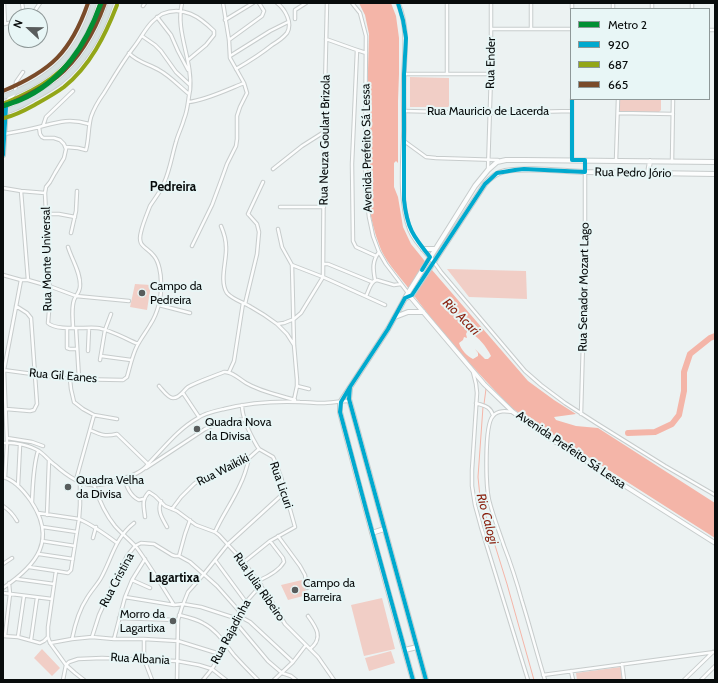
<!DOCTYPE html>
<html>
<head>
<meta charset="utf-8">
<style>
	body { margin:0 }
	#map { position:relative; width:718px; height:683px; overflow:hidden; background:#ecf2f2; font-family:Cabin,sans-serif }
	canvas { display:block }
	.frame { position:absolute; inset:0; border:4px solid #080c0c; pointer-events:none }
	.legend { position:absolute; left:570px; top:8px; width:140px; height:92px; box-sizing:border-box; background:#e8f6f6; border:1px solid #8e9898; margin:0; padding:5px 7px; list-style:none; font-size:12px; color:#080c0c }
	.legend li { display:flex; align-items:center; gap:8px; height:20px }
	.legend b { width:20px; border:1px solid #8e9898 }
	.north { position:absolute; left:8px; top:8px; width:40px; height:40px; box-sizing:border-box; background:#e8f6f6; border:1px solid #8e9898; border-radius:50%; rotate:292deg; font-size:11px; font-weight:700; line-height:16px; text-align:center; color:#080c0c }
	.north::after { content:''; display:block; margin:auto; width:14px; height:18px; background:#585c5c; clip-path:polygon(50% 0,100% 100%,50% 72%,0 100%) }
</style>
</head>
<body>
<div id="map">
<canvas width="718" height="683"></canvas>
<div class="frame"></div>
<ul class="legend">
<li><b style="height:5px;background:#028f34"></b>Metro 2</li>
<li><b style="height:5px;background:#00a9ce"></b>920</li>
<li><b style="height:5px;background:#93a618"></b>687</li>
<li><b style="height:5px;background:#7a4b2a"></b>665</li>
</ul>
<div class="north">N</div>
</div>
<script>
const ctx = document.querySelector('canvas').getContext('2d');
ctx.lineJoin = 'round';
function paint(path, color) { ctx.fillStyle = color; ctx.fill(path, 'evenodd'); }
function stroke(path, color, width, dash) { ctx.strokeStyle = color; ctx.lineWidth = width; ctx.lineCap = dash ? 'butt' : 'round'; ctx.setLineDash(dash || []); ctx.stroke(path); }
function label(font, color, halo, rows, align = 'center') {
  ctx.font = font + ' Cabin,sans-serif'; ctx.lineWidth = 4; ctx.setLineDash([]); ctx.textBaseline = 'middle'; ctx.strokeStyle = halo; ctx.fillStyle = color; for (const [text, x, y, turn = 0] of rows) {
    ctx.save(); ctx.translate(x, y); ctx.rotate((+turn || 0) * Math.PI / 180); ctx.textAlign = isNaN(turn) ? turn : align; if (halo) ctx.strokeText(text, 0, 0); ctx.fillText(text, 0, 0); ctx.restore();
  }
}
paint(new Path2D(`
	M410 77 449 78V107H410Z
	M619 99H661V110L659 112H620L619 110Z
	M447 269 526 271 527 299 469 297Z
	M135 284 151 285 147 310 130 307Z
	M302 580 307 595 288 600 281 585Z
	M382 598 395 649 364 656 351 605Z
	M42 649 60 668 52 676 34 658Z
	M391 651 395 663 369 671 365 658Z
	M621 667 622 680H577L576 673Z`), '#f1cec6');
paint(new Path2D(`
	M359 3H391L396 16 399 38V74L398 101V163L396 161 394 163V187L398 197 403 227 411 244 432 270 528 381 554 400 576 414 554 417 556 420 576 426 598 428 715 503V538L513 409C474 370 438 329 406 285 398 275 384 259 380 247 368 217 366 187 366 155L369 154 371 143 368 138 369 127 368 124 367 107 369 34 365 15ZM467 332H470C479 338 486 346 491 356L488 359H485L475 349 478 353V356L473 359C467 356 461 350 459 343L463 340 464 337 467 338 466 334Z`), '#f4b5a8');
stroke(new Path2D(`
	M484 404 486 389
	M483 407 478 477 480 497 507 584 534 680`), '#f4b5a8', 1);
stroke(new Path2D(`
	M628 433 655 432 672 424 679 415 684 391V372L690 354 710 338 715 336`), '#f4b5a8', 6);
const minor = new Path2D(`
	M4 3 5 24
	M22 3 24 16
	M352 3 360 13 366 36 365 155 366 192 369 217 373 236 379 252 386 264 408 293
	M447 3V74
	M143 6 145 3
	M572 9V3
	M613 9V3
	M652 9V3
	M692 9V3
	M29 16 34 12 40 3
	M157 17 171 35 178 51 188 70
	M295 19V10L306 3
	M225 20 253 3
	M3 24 16 22
	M491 29H571
	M531 29V3
	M709 30H715
	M142 36 155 45 161 51 176 72 190 85
	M326 39 354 49 366 53
	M229 40 262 16 264 11 259 3
	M357 50 352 164 353 241 356 247 376 256
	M129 53C137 62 149 64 159 70 170 76 179 86 189 94
	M230 56 270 31 288 22
	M236 69C248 62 261 54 272 45 277 42 283 38 287 33 293 23 285 9 277 3
	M404 74H491
	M15 92 16 82 23 72
	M572 99V160
	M188 102C204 101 229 89 244 83
	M404 111 489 113 572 111
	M618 113 673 114
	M43 126 46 117 73 91
	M39 127 40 134 42 137 44 138H54L60 140 64 144 66 149 64 158 55 173 50 182 46 187 45 193 46 214 48 229 46 253 49 272 50 299 48 323C56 331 85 327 97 328 109 329 126 339 138 344
	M4 134C16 132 28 130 39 127 58 122 69 118 89 124
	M404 141 426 157 436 158 498 160
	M66 147 78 148 86 150C89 139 88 128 91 117 94 108 99 100 104 93 114 77 123 61 134 47 141 38 145 29 152 22 155 19 159 16 162 14 183 5 200 17 214 31V35L206 45 188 60
	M616 161 618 99
	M672 162 673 99
	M273 169 302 146 324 132
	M488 170 491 74V3
	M3 188 21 191 45 193
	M21 191 28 280
	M280 207H324
	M46 214H59L75 217
	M221 226C224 233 226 239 226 247 227 260 219 281 227 293 233 300 243 302 251 307 260 312 269 318 277 324
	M278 229 282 247 292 265 294 345 297 380V386L294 400
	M71 233 76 211 77 191
	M192 246 212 205 222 178 227 164 236 146 237 139V116L240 107 247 93 244 83 230 58 229 40 223 3
	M68 247C72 260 81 273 80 286 80 292 76 295 74 300 71 309 73 320 73 328
	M434 262 441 272 525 371 541 385 565 403 596 423 665 466 715 495
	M324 264H328L372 282
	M292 265 323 277 385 305
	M3 275 21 280H28L49 286 76 296 129 301
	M375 280C373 269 372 261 379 252
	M366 296C369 291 370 281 377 280L394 285 401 284
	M245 304 257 254 259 232 257 224 249 215 248 214 263 182
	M159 305 190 313
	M67 328V348L70 349H77
	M76 328 79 379
	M294 345 287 334 277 324 284 323 294 319 301 313 323 277 324 132 327 3
	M88 351 89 328
	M101 356 131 360
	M100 360 105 330 111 314
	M3 370 70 379 123 380 127 377C130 367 132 356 137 346 141 338 146 332 150 325 158 313 162 296 161 282 161 274 159 262 154 256 146 246 137 247 141 232 143 223 147 214 150 206 155 198 161 191 164 183 170 170 172 155 176 142 178 134 182 127 184 119 188 110 188 99 190 90 193 60 175 32 182 3
	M229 372 234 361 243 303
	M473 372 476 384 477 393 472 470V486L475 505 481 527 528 680
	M70 379 71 389 74 402 83 409 94 415 117 419
	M159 386C162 389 168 398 173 398 180 398 183 391 188 387 199 381 212 377 224 372 232 371 239 379 246 383 261 392 279 395 295 400
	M297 386 309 389
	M183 393 199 417
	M476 403C484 406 490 406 493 415
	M242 405C242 419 250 434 257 446L259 449 273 457 274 459 281 477 295 527 270 541 244 562
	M6 409 30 411 34 410 37 404 31 318 27 313 16 306
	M513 412C506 411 498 410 493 416 484 425 486 487 489 500 493 516 499 531 504 546 511 564 517 583 522 601 530 627 537 654 545 680
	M581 414 585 270V160
	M90 430C101 435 105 437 117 434L148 464
	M7 438 32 442 43 446
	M3 443C14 442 29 445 39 451 45 455 49 461 55 465 65 474 78 484 92 485 102 486 113 482 122 479 131 476 143 472 148 464 164 448 178 429 198 418 205 413 215 411 224 409 248 403 275 401 300 402 307 402 314 403 322 403 331 403 340 401 349 401
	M146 468 205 429 214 425 245 419
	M3 477C15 480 24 491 31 501 57 540 37 565 3 588
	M5 478 7 443 4 370 21 280
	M124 478C127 487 130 496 139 500L143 499
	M76 480 94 415
	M80 482V505L79 519 71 570 68 573 56 571 48 627V637L50 643 66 665 75 673 84 680
	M94 485C99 500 105 514 115 526 122 534 130 540 137 548 150 566 162 586 174 605
	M18 486 20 445
	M161 501C157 511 162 518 167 527
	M32 502C33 484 33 467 38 451
	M3 506C9 510 13 514 17 521
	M172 509 181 497 194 484 198 481 215 474 245 456 249 458 259 449
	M38 513 79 519C93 525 105 534 117 543
	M47 515 49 460
	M145 517C144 507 141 500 149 492L155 496 165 506 177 511 196 525 215 532 219 535 244 562 272 602 285 624 318 657 334 680
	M43 527 77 532
	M215 532C222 516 233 501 240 485 244 477 247 467 249 458
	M278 536 300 566 305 575 307 588
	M93 538 96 527
	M42 541 75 546
	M39 554 73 559
	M179 556 185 534 190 520
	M215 560 246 602
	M3 564 12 558
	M29 567 56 571
	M17 579 54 584
	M132 580 150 588
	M258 581C267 577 279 571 284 562L283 558 270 541
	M3 593 52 599
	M125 597 174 605 183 604 201 607 238 619
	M179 615C187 617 196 619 203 623 217 630 225 644 234 655 242 664 250 672 258 680
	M239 616 250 622 293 662
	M308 616C316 627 324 638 310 649
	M119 618 178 620
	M237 624 268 661 282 673 291 676 296 680
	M3 636 18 637 40 643 44 641 48 637
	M5 636 10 594 9 583
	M18 637 24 596
	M92 637 99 615 117 576 127 556 135 546 141 543 154 544 172 555 175 556H179L190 562 217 586 240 612
	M72 639C75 624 79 610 87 598 91 591 97 585 101 578 112 558 115 538 134 523
	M114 639 125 597 132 580 145 559
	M144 639V659L152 680
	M31 640 37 598
	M50 643 72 639 92 637 114 639H144L178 641 220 654
	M622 664 624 680
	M571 671 573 680
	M543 675 715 652
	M63 680 66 665 69 662 78 659 102 658 177 661 199 665 212 669 226 680
	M177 680 178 620 182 607 188 592 204 574 228 544 285 492
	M203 680 212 669 226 645 237 624 239 616 246 602 261 585
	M274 680 293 662 306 645
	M684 680 713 652
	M701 680 715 666`);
const tertiary = new Path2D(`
	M398 3C408 26 405 48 404 72 403 91 404 111 404 130 403 161 399 202 410 230 415 242 426 252 434 262
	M408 294 484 384 513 412 554 441 715 543`);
const secondary = new Path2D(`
	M3 155 6 107 8 101 14 93
	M648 173 650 161
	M423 249H435
	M406 298 412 295 485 184C491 177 496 173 505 171 530 167 559 171 584 172 628 173 671 173 715 174
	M395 317 408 312H423
	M350 389 349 399 351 406 426 680
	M372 533 384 529
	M405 650 417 647
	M413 680C388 591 363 502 340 412V404L341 401 388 329 408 293 475 186 488 170 497 162 506 160H524L715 162`);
const primary = new Path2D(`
	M3 97C52 79 79 54 94 3
	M3 112C14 110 24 104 34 98 43 93 52 88 60 82 85 62 101 33 111 3`);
stroke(minor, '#c7cccc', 4.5);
stroke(tertiary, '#c7cccc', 5.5);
stroke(secondary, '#c7cccc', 6);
stroke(primary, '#cbcece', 6);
stroke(minor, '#fcfdfd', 2.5);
stroke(tertiary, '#fcfdfd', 3.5);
stroke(secondary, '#fcfdfd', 4);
stroke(primary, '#d5e1e1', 4.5);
stroke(new Path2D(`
	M398 3 403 20 406 38 404 74V200C407 228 413 236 430 257L422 270
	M3 103 6 107 3 155
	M350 387 341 402 340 412 367 513 413 680
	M426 680 349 399 350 387 388 329 405 298 412 295 485 184 497 173 515 170 524 169 585 172V160H572V99`), '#00a9ce', 4);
stroke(new Path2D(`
	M5 103C39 89 68 72 86 39 92 28 96 17 100 5
	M4 118C17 115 27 109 38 103 47 98 56 93 64 87 90 66 105 36 117 5`), '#93a618', 4);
stroke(new Path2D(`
	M3 91C51 71 71 52 88 3
	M3 106C13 103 22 98 31 93 40 88 49 83 57 77 80 58 95 31 105 3`), '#7a4b2a', 4);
stroke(new Path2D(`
	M3 106C9 104 15 102 20 100 63 81 86 45 101 3`), '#028f34', 5);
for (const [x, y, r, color] of [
	[142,293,4,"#585c5c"],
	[197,429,4,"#585c5c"],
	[68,487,4,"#585c5c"],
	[295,590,4,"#585c5c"],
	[173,621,4,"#585c5c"]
]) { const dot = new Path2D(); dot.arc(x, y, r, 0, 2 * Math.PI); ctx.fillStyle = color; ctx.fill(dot); stroke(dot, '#e8f6f6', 1.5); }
label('12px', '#080c0c', '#e8f6f6', [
	["Rua Ender",491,63,-89],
	["Rua Mauricio de Lacerda",488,111],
	["Rua Neuza Goulart Brizola",325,140,-89],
	["Avenida Prefeito Sá Lessa",367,148,-91],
	["Rua Pedro Jório",633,173,1],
	["Rua Monte Universal",47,259,-91],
	["Rua Senador Mozart Lago",584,287,-89],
	["Rua Gil Eanes",63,376,5],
	["Avenida Prefeito Sá Lessa",571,450,34],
	["Rua Waikiki",223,470,-27],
	["Rua Licuri",281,485,71],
	["Rua Cristina",117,580,-62],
	["Rua Julia Ribeiro",259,587,55],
	["Rua Rajadinha",231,632,-62],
	["Rua Albania",140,659,3]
]);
label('12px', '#080c0c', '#e8f6f6', [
	["Campo da",150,286],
	["Pedreira",150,300],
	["Quadra Nova",205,422],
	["da Divisa",205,436],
	["Quadra Velha",76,480],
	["da Divisa",76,494],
	["Campo da",303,583],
	["Barreira",303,597],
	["Morro da",165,614,"right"],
	["Lagartixa",165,628,"right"]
], 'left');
label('bold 13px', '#080c0c', '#e8f6f6', [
	["Pedreira",173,187],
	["Lagartixa",174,578]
]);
label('italic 13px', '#891f0d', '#e8f6f6', [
	["Rio Acari",461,317,45],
	["Rio Calogi",487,519,75]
]);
</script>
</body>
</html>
